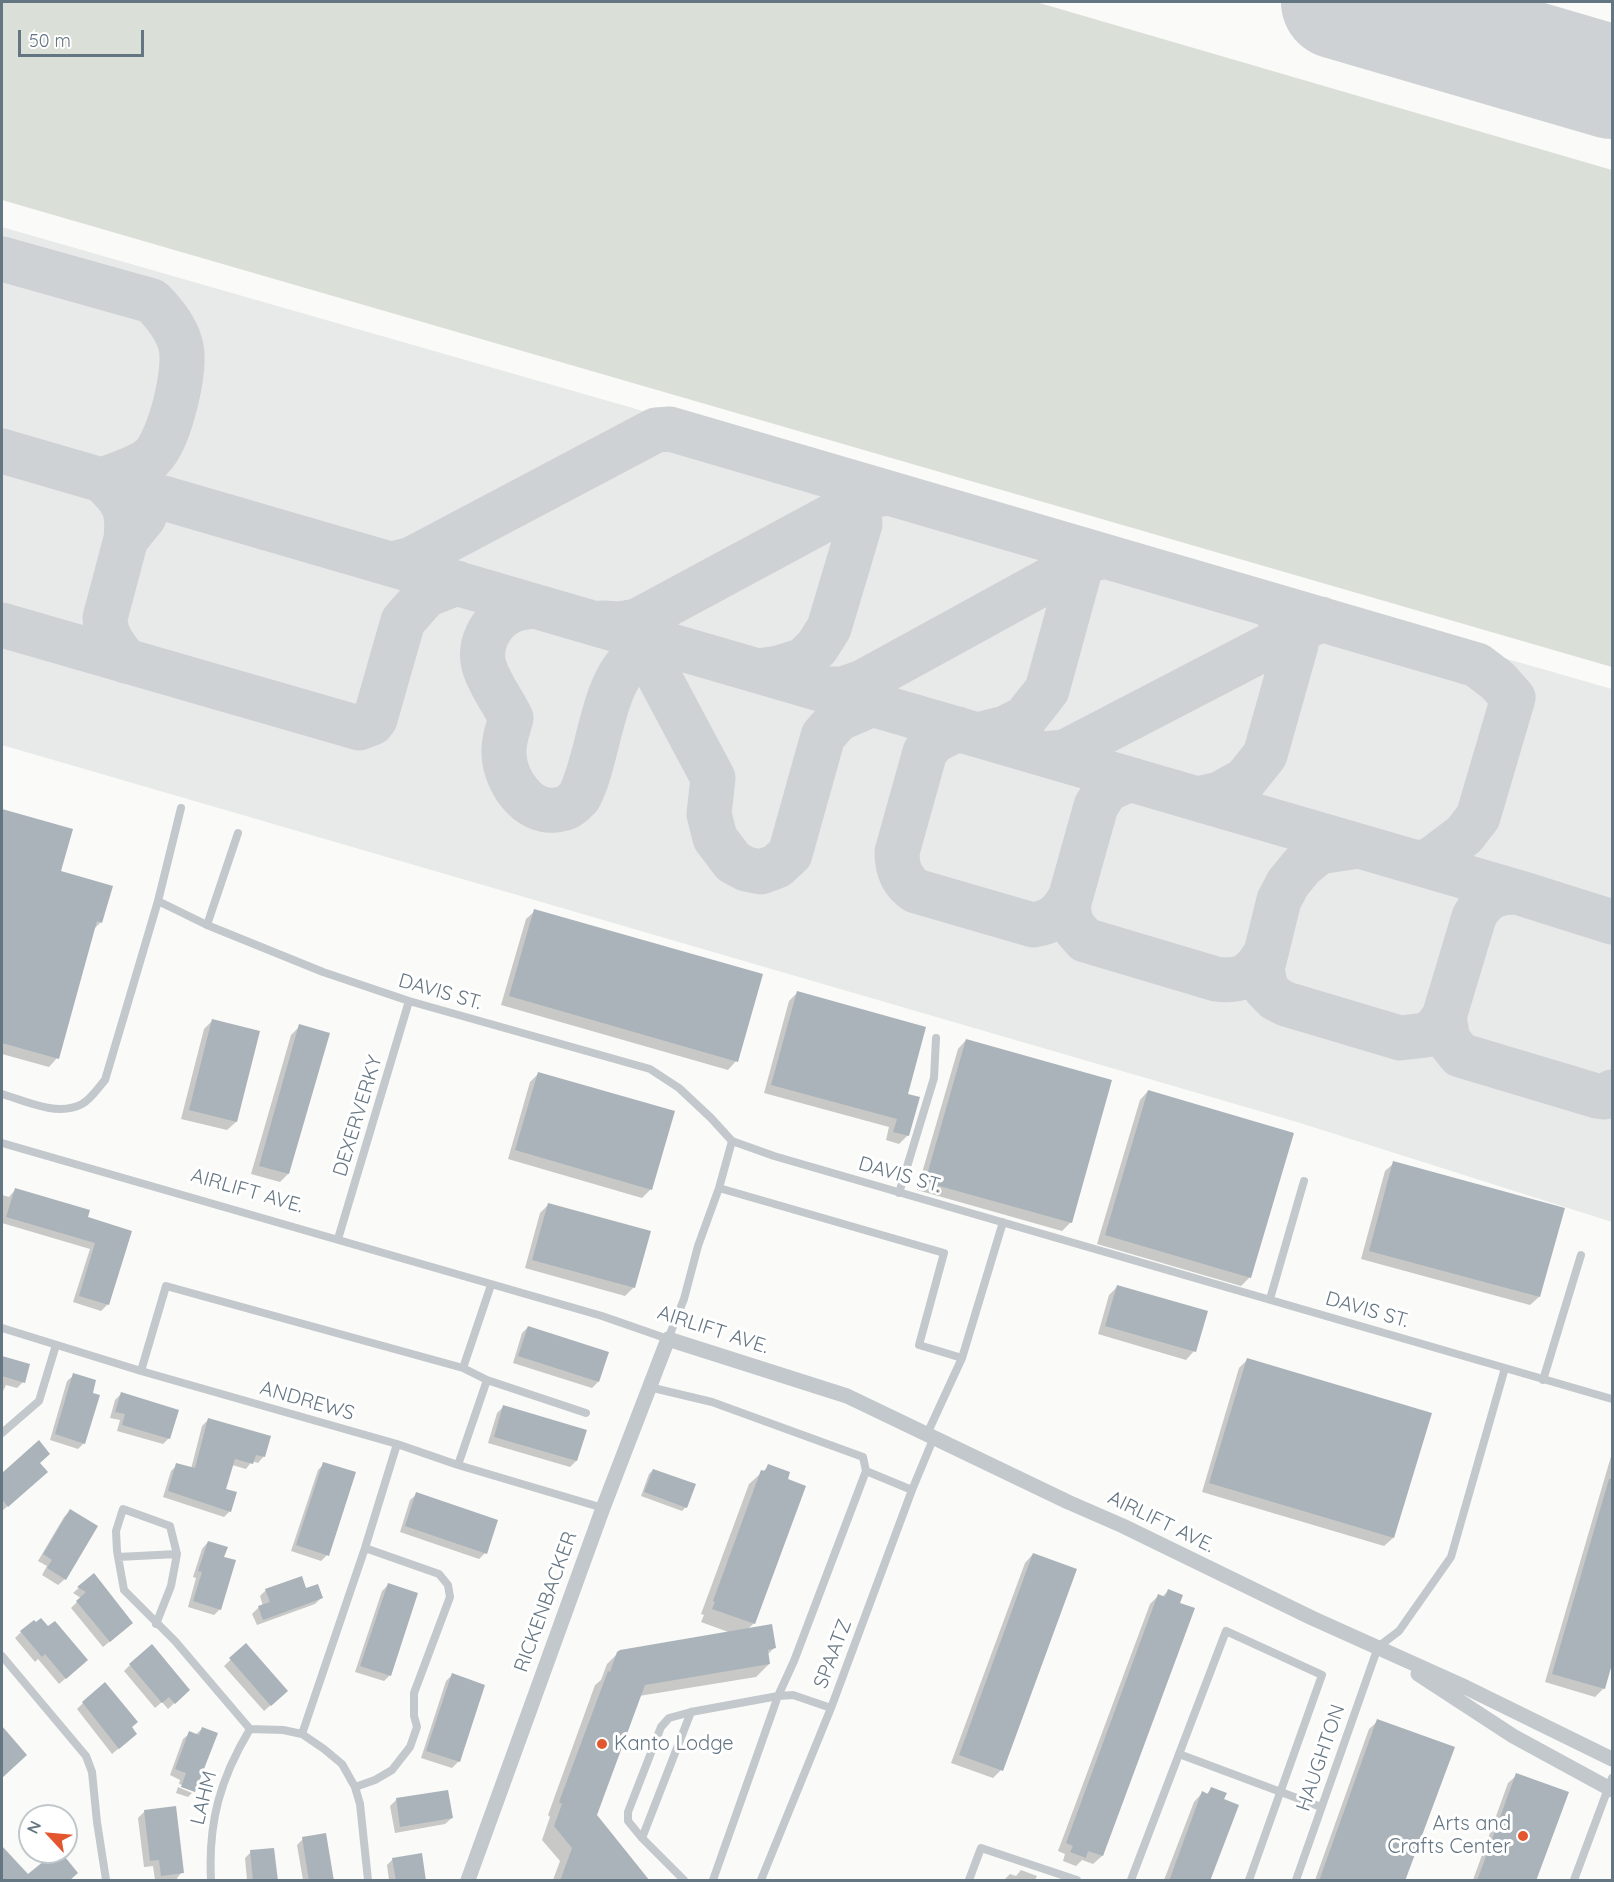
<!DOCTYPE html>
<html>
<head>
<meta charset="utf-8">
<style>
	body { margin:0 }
	#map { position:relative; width:1614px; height:1882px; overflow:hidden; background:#fafaf8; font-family:Quicksand,sans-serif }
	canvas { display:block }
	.frame { position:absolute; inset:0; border:3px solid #657683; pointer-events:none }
	.north { position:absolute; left:18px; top:1804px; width:60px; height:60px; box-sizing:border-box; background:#fff; border:2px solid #c1c8cd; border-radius:50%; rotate:296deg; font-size:16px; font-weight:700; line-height:24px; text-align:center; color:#657683 }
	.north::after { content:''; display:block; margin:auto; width:21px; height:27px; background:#e4572e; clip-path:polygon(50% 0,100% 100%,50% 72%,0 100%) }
	.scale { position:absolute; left:18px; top:30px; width:126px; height:27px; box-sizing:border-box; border:3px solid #657683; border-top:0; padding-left:8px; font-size:18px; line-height:21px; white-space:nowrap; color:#657683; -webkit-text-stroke:4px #fff; paint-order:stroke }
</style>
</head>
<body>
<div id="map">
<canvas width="1614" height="1882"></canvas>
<div class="frame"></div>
<div class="north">N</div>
<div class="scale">50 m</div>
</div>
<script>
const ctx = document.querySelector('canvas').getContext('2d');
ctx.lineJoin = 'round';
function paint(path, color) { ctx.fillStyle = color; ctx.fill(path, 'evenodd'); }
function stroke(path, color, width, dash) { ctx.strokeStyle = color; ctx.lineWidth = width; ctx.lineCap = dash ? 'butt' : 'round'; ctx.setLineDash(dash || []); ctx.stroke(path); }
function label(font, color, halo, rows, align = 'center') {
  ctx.font = font + ' Quicksand,sans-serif'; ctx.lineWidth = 6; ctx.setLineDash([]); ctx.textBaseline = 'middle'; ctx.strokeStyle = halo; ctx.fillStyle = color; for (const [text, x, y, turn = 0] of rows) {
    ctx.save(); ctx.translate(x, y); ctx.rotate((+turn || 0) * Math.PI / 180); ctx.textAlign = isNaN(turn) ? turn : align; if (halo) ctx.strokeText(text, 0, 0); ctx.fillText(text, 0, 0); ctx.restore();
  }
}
paint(new Path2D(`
	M2 227 1612 689V1222L1297 1122 2 745Z`), '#e8e9e9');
paint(new Path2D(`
	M2 2H1036L1612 170V667L2 200Z`), '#dadfd7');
paint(new Path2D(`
	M2 811 71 830 59 872 101 922 93 930 57 1058 49 1067 2 1054Z
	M535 911 736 1061 728 1070 501 1005 526 919Z
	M797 993 906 1095 908 1135 899 1144 886 1140 889 1127 764 1093 789 1001Z
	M212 1021 236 1122 227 1130 181 1119 204 1029Z
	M300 1026 288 1174 280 1182 251 1174 291 1035Z
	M966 1040 1071 1222 1062 1231 917 1190 958 1049Z
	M539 1073 673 1112 650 1190 642 1198 508 1159 530 1082Z
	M1148 1091 1250 1277 1241 1286 1097 1244 1140 1100Z
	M1394 1163 1539 1297 1530 1305 1361 1259 1385 1171Z
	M15 1190 86 1218 130 1232 107 1305 101 1311 73 1302 90 1249 2 1223V1195L9 1197Z
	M549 1204 634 1287 625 1296 525 1268 540 1213Z
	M1118 1286 1194 1351 1186 1360 1098 1334 1109 1295Z
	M528 1327 598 1382 592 1388 513 1363 522 1333Z
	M2 1357 28 1365 23 1382 17 1388 6 1385 2 1393Z
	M1247 1360 1393 1538 1384 1546 1202 1492 1239 1368Z
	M74 1375 84 1443 78 1449 50 1440 67 1381Z
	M121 1394 169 1438 163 1444 117 1431 120 1420 110 1418 115 1400Z
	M503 1407 585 1431 576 1461 570 1467 488 1443 497 1413Z
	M208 1420 264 1456 258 1463 252 1461 246 1469 232 1465 224 1490 230 1511 224 1517 163 1497 171 1471 177 1465 191 1469 202 1426Z
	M39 1443 40 1478 2 1511V1474Z
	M1612 1453V1659L1604 1688 1595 1697 1545 1682Z
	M324 1464 327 1555 321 1561 291 1551 318 1470Z
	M769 1466 754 1623 747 1630 774 1648 767 1655 769 1664 756 1677 639 1696 595 1816 648 1880H553L560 1861 542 1840 550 1817 548 1815 595 1685 601 1680 607 1664 620 1651 731 1633 701 1622 704 1615 701 1614 749 1484Z
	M653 1470 686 1507 682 1511 641 1496 649 1474Z
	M417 1494 485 1553 479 1559 400 1532 410 1500Z
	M70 1511 65 1579 58 1585 42 1575 47 1566 38 1561 64 1517Z
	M208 1542 222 1558 220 1609 214 1615 188 1607 196 1578 193 1577 202 1549Z
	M1033 1554 1001 1770 993 1778 951 1763 1025 1563Z
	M93 1575 125 1629 103 1647 71 1608 81 1598 73 1593Z
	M388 1585 390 1675 384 1681 355 1672 382 1591Z
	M266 1590H305L321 1598 315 1604 257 1625 252 1614 259 1607 263 1606 260 1596Z
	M1168 1591 1178 1604 1193 1609 1102 1856 1093 1864 1082 1860 1076 1866 1063 1861 1065 1854 1058 1851 1150 1604 1158 1596 1162 1597Z
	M21 1632 80 1666 59 1684 38 1659 35 1662 15 1638Z
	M246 1645 280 1697 264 1711 224 1666Z
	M130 1665 182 1696 168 1709 162 1702 155 1708 124 1671Z
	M452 1675 459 1761 452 1768 421 1758 446 1681Z
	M83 1703 130 1728 129 1740 112 1754 77 1709Z
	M1378 1721 1404 1880H1315L1369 1729Z
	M202 1729 194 1791 193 1792V1789L179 1784 180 1780 170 1775 183 1739 190 1733 195 1735Z
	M5 1733 19 1761 2 1776V1736Z
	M1517 1775 1534 1880H1473L1508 1783Z
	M178 1787 192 1793 188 1797 176 1793Z
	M1211 1789 1209 1880H1164L1194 1802 1202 1793 1206 1795Z
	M396 1800 452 1818 445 1824 395 1833 390 1806Z
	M174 1808 182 1872 177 1878 178 1880H155L153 1866 144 1867 138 1818 144 1812Z
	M303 1839 333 1880H303L297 1845Z
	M251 1852 276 1880H247L245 1858Z
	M393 1859 424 1880H389L387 1865Z
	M1021 1870 1037 1876 1035 1880H1004L1010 1874 1016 1876Z`), '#0003');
stroke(new Path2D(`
	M2 259 152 301C164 313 175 326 180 343 188 366 170 439 152 457 141 467 116 475 102 480 124 501 129 509 126 539
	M2 451 1517 892 1612 922
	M392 564 412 559 656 430 670 429 1477 665 1498 681 1513 698 1478 817 1464 835 1427 863 1415 862
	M534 606C527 607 518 608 511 611 490 621 477 646 485 669 491 686 503 702 511 718 508 729 503 742 504 754 505 780 527 814 556 810 560 809 565 809 569 806 573 804 576 800 579 797 599 760 601 685 633 659 643 651 656 648 667 645
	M602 623 620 624 637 621 867 497 887 493
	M2 625 359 728 372 723 375 719 403 621 426 595 457 583
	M627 633 633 637 647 654 713 778 709 814 715 838 733 862 746 869 761 872 777 866 790 854 823 736 838 719 868 706
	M126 661C115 648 105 635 105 618L126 539 144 517
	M758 671 779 668 804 660 817 647 829 628 860 524 855 504 842 482
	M821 689H843L863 682 1078 564 1103 556
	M958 729 934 741 925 752 897 852C897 870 902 882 916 891L1033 925C1052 922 1059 916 1069 900
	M978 735 1005 728 1025 718 1047 690 1078 577 1069 556 1061 549
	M1044 754 1065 752 1321 619
	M1133 780 1126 781 1106 790 1096 806 1068 906 1071 924 1085 940 1216 979C1240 982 1251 977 1264 956
	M1198 799 1220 794 1245 780 1265 755 1296 645 1290 627 1278 615
	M1358 846 1319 852 1302 866 1288 883 1279 900 1262 969 1266 989 1276 999 1286 1004 1400 1038 1426 1035 1435 1029 1444 1017
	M1517 892C1496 892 1484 897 1474 917L1444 1017 1448 1040 1460 1055 1597 1096 1604 1097 1612 1092`), '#ced2d4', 45);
stroke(new Path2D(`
	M1338 2 1612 82`), '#ced2d4', 114);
paint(new Path2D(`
	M2 809 73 829 61 871 113 886 102 923 97 921 59 1059 2 1043Z
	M534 909 763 974 738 1062 509 996Z
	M797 991 926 1027 908 1094 920 1097 909 1136 893 1132 897 1119 771 1085Z
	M212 1019 260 1031 237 1122 189 1110Z
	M299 1024 330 1033 289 1174 259 1166Z
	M966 1039 1112 1080 1072 1223 925 1182Z
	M538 1072 675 1111 652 1190 515 1150Z
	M1148 1090 1294 1133 1251 1278 1105 1235Z
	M1393 1161 1565 1208 1540 1297 1369 1251Z
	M15 1188 90 1210 88 1217 132 1231 109 1305 79 1296 95 1243 6 1217Z
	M548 1203 651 1231 635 1288 532 1260Z
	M1117 1285 1208 1311 1196 1352 1105 1326Z
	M528 1326 609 1352 599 1382 518 1356Z
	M2 1356 30 1364 25 1383 2 1376Z
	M1247 1358 1432 1413 1394 1538 1209 1483Z
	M73 1373 96 1380 93 1393 100 1395 85 1444 55 1434Z
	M121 1392 179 1410 170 1439 122 1425 125 1414 115 1412Z
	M503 1405 587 1430 577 1461 494 1437Z
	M208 1418 271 1436 265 1457 256 1455 253 1464 235 1459 226 1489 237 1492 231 1512 168 1491 176 1463 195 1468Z
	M39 1440 50 1454 40 1463 48 1472 8 1507 2 1499V1473Z
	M323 1462 356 1472 329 1556 296 1545Z
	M768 1464 790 1472 788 1479 806 1486 755 1624 712 1609 715 1602 713 1601 761 1470 765 1471Z
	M653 1469 696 1484 687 1508 644 1492Z
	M1609 1479H1612V1664L1605 1689 1552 1674Z
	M416 1492 498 1520 487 1554 405 1526Z
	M70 1509 98 1526 66 1580 47 1568 52 1560 43 1554Z
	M208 1541 228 1547 224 1557 236 1560 221 1610 193 1601 202 1572 198 1571Z
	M1033 1553 1077 1569 1003 1771 959 1755Z
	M94 1573 133 1623 110 1642 76 1601 86 1592 77 1587Z
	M302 1576 306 1588 318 1584 323 1598 263 1620 258 1606 270 1602 265 1589Z
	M388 1583 418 1593 391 1676 360 1666Z
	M1168 1589 1183 1595 1180 1603 1195 1608 1103 1856 1088 1851 1086 1858 1070 1852 1073 1846 1066 1843 1158 1594 1165 1597Z
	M41 1618 48 1626 55 1621 88 1660 66 1679 45 1654 42 1657 20 1631 34 1620 36 1622Z
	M772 1624 776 1648 768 1650 770 1664 645 1685 597 1815 650 1881H560L572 1848 554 1826 562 1804 559 1802 608 1671 610 1672 617 1652 620 1650Z
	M246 1643 288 1691 271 1706 229 1658Z
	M152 1644 190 1690 175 1704 169 1697 162 1703 129 1664Z
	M452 1673 485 1685 460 1762 426 1751Z
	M105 1682 138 1722 132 1727 137 1734 119 1749 82 1702Z
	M1377 1719 1455 1747 1405 1881H1319Z
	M2 1726 27 1755 2 1778Z
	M202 1727 218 1733 195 1792 181 1787 186 1773 175 1769 189 1731 199 1735Z
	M1516 1773 1569 1792 1536 1881H1477Z
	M1211 1787 1227 1793 1224 1799 1239 1805 1210 1881H1169L1202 1791 1208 1794Z
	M448 1790 453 1818 400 1827 396 1798Z
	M176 1806 184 1873 161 1876 159 1860 150 1861 144 1810Z
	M326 1833 334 1881H309L302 1837Z
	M2 1846 28 1874 55 1852H61L78 1873 69 1881H2Z
	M274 1848 278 1881H253L250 1850Z
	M422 1853 426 1881H396L392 1858Z`), '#aab3b9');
stroke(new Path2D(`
	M158 901 207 925 323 972 409 1001 650 1069 679 1088 711 1118 732 1141 774 1156 1612 1399
	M207 925 238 833
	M2 1094C25 1101 58 1117 82 1104 91 1099 98 1088 105 1080L158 901 181 808
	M2 1143 602 1316 668 1339 684 1299 698 1246 719 1188 732 1141
	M719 1188 944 1253 919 1345 962 1358
	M899 1193 934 1078 936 1038
	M338 1239 409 1001
	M1270 1299 1304 1181
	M2 1328 141 1371 397 1444 458 1465 603 1508
	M463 1368 491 1285
	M141 1371 166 1286 463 1368 487 1380 586 1413
	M1543 1380 1581 1255
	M649 1387 712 1402 863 1457 866 1471
	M2 1433 39 1401 56 1345
	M927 1434 962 1358 1003 1222
	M458 1465 487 1380
	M118 1557 177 1554
	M156 1624 171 1586 177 1554 170 1526 123 1509 116 1531 117 1551 124 1590 175 1641 250 1729
	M2 1656 86 1756 92 1772 97 1822 106 1880
	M250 1729 283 1730 302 1734 324 1749 342 1764 355 1787 360 1804 368 1880
	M302 1734 365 1548 397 1444
	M1179 1754 1321 1807
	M355 1787 375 1780 392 1770 410 1747 417 1727 414 1716V1693L450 1597 448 1585 439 1574 365 1548
	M642 1838 691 1712
	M211 1880C208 1822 220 1779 250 1729
	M684 1880 642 1838 628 1821V1812L661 1727 669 1718 691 1712 778 1696 793 1695 831 1708
	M713 1880 778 1696 794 1661 866 1471 912 1490
	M761 1880 831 1708 912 1490 934 1437
	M969 1880 981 1848 1077 1880
	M1131 1880 1226 1631 1322 1675 1249 1880
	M1296 1880 1378 1647 1399 1631 1451 1557 1505 1368
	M1574 1880 1612 1778`), '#c3c8cc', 8);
stroke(new Path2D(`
	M1418 1674 1513 1736 1612 1790
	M468 1880 603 1508 668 1339 847 1396 1068 1502 1123 1526 1312 1618 1461 1685 1612 1759`), '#c3c8cc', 15);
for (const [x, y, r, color] of [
	[602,1744,6,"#e4572e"],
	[1523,1836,6,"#e4572e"]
]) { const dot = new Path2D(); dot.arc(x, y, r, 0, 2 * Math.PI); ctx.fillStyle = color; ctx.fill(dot); stroke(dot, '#fff', 2); }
label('20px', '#657683', '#fff', [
	["DAVIS ST.",440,992,16],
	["DEXERVERKY",358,1116,-73],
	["DAVIS ST.",900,1175,16],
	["AIRLIFT AVE.",247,1191,16],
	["DAVIS ST.",1367,1310,16],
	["AIRLIFT AVE.",713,1330,18],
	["ANDREWS",307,1401,16],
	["AIRLIFT AVE.",1161,1522,26],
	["RICKENBACKER",546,1602,-70],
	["SPAATZ",833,1654,-69],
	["HAUGHTON",1321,1758,-71],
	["LAHM",204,1798,-76]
]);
label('20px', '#657683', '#fff', [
	["Kanto Lodge",614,1744],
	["Arts and",1511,1824,"right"],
	["Crafts Center",1511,1847,"right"]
], 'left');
</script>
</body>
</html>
